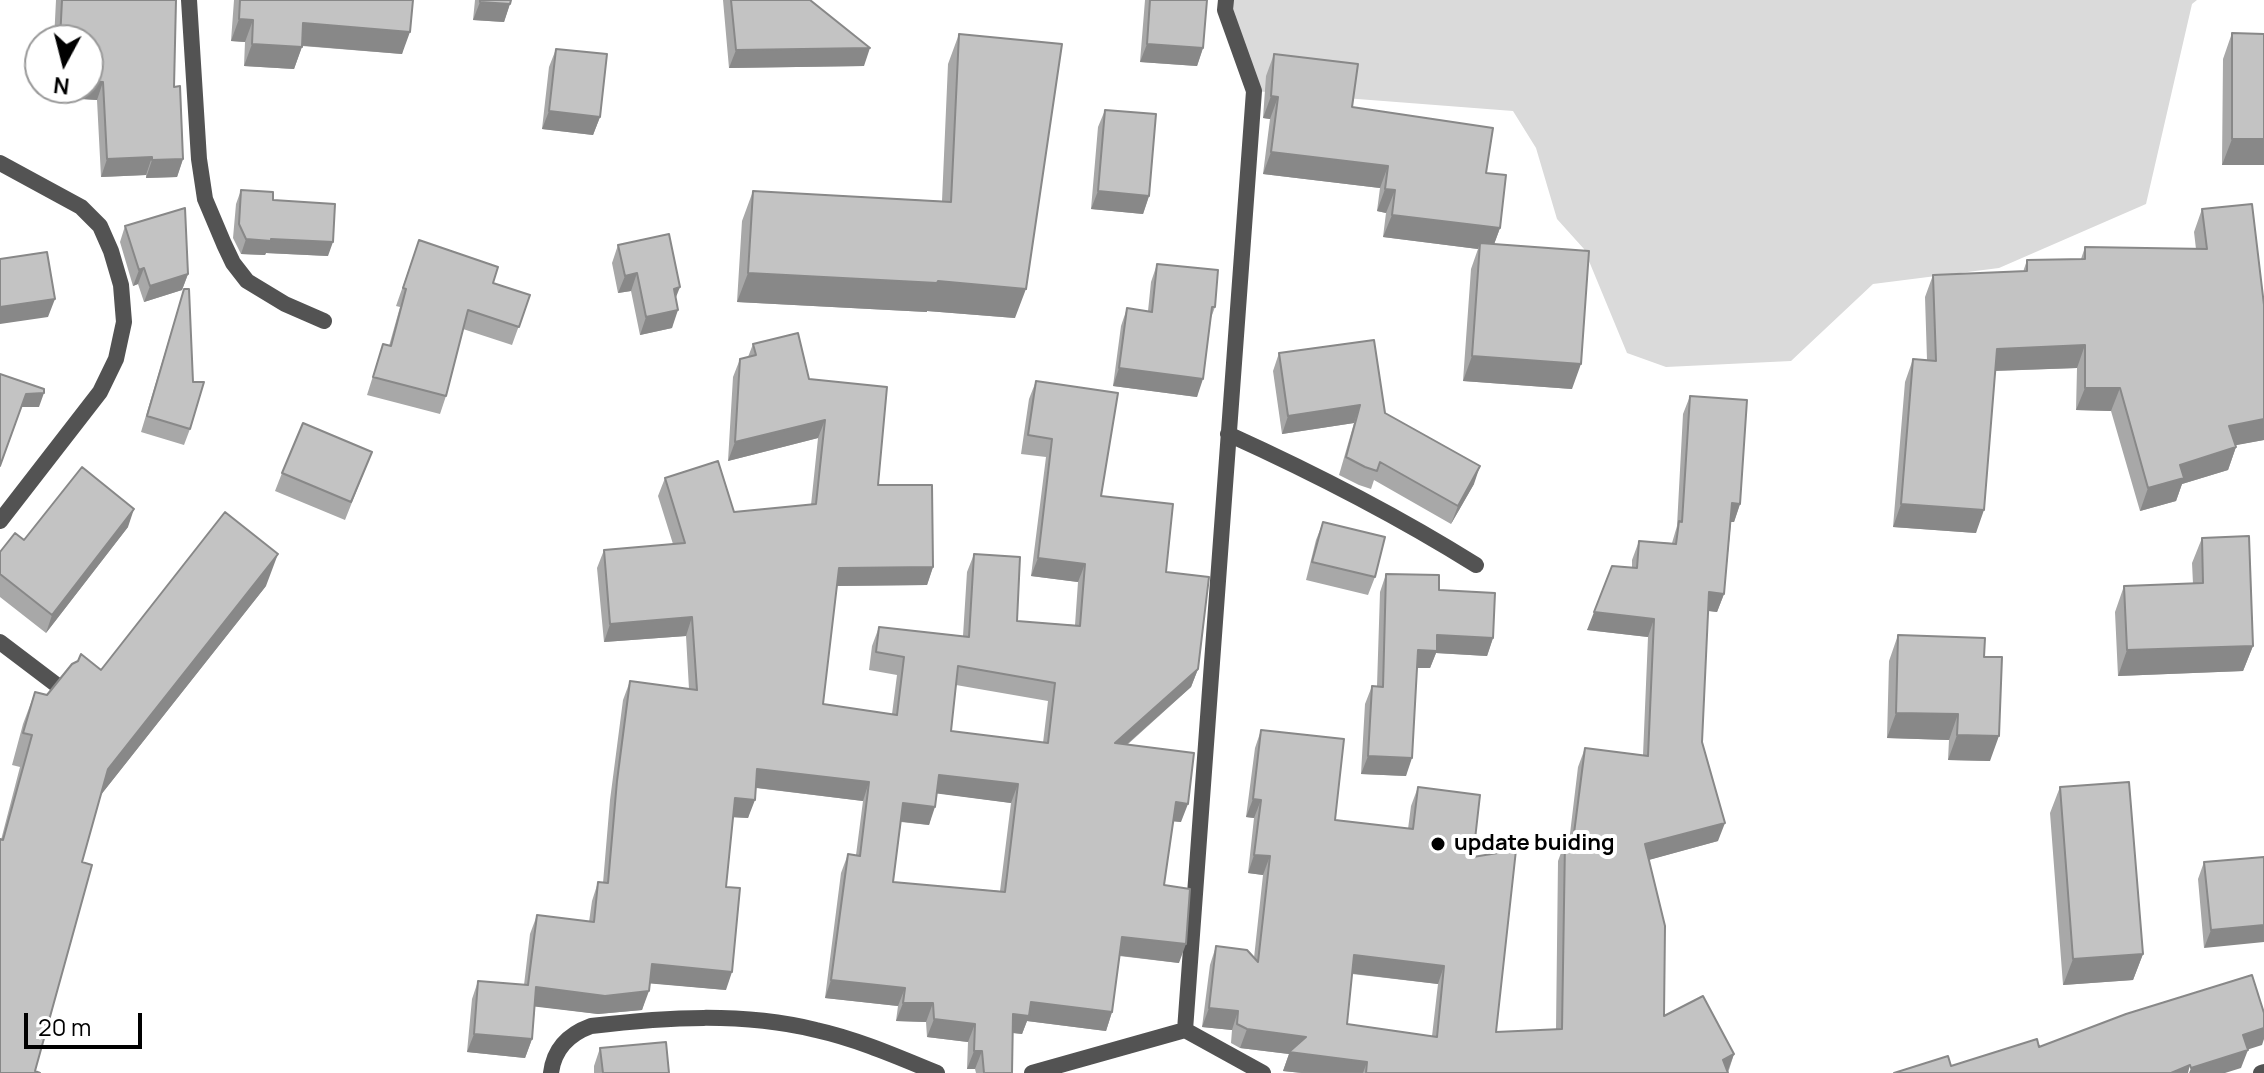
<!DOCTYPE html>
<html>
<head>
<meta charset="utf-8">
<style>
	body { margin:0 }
	#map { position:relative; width:2264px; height:1073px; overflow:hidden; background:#fff; font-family:Manrope,sans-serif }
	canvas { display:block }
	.north { position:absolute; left:24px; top:24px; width:80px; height:80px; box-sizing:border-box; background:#fff; border:2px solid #999; border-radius:50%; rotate:187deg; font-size:22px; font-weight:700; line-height:32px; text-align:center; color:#000 }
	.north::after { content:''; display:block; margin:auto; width:28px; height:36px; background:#000; clip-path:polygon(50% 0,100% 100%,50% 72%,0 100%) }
	.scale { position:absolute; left:24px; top:1013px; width:118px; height:36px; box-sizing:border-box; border:4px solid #000; border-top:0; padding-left:10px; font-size:24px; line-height:28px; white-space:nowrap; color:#000; -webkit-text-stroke:6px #fff; paint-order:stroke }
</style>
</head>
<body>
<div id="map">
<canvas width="2264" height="1073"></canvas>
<div class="north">N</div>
<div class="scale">20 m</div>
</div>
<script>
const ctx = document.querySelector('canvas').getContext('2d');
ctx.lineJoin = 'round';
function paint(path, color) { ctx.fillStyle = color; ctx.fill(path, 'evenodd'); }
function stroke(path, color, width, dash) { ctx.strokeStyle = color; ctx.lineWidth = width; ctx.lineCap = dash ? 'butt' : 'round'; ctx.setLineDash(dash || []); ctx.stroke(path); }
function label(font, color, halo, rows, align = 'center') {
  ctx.font = font + ' Manrope,sans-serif'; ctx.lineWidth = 8; ctx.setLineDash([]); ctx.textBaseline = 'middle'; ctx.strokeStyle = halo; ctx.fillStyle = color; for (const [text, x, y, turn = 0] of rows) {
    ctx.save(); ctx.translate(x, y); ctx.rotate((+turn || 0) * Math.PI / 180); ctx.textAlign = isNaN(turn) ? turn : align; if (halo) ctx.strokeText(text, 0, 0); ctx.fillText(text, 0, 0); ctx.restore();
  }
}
paint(new Path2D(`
	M1226 0H2197L2192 4 2146 204 1999 268 1873 284 1791 361 1666 367 1627 353 1584 249 1557 219 1536 148 1513 111 1254 91Z`), '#dadada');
stroke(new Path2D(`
	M189 0 199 159 205 199 224 244 233 263 247 281 285 304 324 321
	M0 163 81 207 100 226 111 251 121 285 124 322 116 359 100 392 0 521
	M1228 434C1314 473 1396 515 1476 565
	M0 642 58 686
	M1185 1030 1254 91 1225 10 1226 0
	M551 1073C554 1048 569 1034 591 1026 666 1017 742 1012 816 1030 857 1039 898 1057 937 1073
	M1032 1073 1185 1030 1263 1073
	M2261 1073 2264 1072`), '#535353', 16);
paint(new Path2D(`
	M56 0H176L174 87 183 159 177 177 146 178V175L101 177 97 100 51 97V88H88V40H54Z
	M234 0H413L402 54 302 46 294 69 244 66 245 42 231 41Z
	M475 0H511L504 22 473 20Z
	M723 0H810L864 66 729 68Z
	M1145 0H1207L1203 48 1197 66 1140 62Z
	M2232 33 2264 34V165H2222L2223 59Z
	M959 34 1015 318 927 311V312L737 302 742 221 753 191 942 201 948 64Z
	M556 49 600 117 593 135 542 129 549 67Z
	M1274 54 1352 107 1486 173 1500 228 1494 244 1572 389 1463 381 1471 269 1478 249 1383 237 1386 213 1377 211 1380 188 1263 174 1270 119 1263 118 1266 76Z
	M1105 110 1149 196 1143 214 1091 209 1098 127Z
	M241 190 273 200 328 256 266 253 265 255 241 254 233 238 236 204Z
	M2202 209 2264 440 2235 445 2236 447 2228 470 2182 484 2176 501 2140 511 2111 411 2076 410 2077 368 1995 371 1976 533 1893 527 1905 382 1913 359 1927 360 1925 297 1933 275 2023 272 2027 260 2081 259 2085 247 2196 249 2194 232Z
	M125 226 188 274 182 290 144 302 138 284 133 286 120 242Z
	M419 240 493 283 530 295 512 345 463 329 446 396 440 414 367 395 383 344 389 346 400 307 396 306Z
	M618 245 676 298 672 328 640 335 631 291 618 293 612 263Z
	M1157 264 1215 307 1211 318 1197 397 1113 386 1121 326 1127 308 1148 311 1151 282Z
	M184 289 190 429 184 445 141 432Z
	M753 344 809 379 878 485 933 567 927 585 837 586 823 704 892 714 897 675 869 670 872 646 879 627 963 636 967 572 974 554 1017 621 1075 625 1078 582 1031 576 1046 457 1021 454 1029 399 1036 381 1101 496 1166 572 1198 669 1191 687 1127 745 1181 822 1173 821 1164 885 1179 963 1119 956 1112 1012 1106 1031 1027 1021 1022 1034 1012 1033V1073H976L975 1069H967L968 1042 927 1037 926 1022 896 1021 898 1006 825 998 841 873 848 854 856 855 863 801 756 788 748 818 733 817 726 887V990L650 983 642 1010 598 1014 535 1006 532 1039 525 1058 467 1052 472 999 478 981 524 985 530 934 537 915 589 922 592 901 598 882 603 883 610 800 623 700 630 681 689 689 686 636 604 642 597 568 604 550 673 544 658 496 665 478 734 512 811 505 818 438 728 461 733 377 740 359 748 357ZM956 685 1048 701 1043 743 951 731ZM937 793 1011 803 1000 891 893 882 901 822 929 825Z
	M1279 353 1385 413 1474 484 1451 524 1374 480 1371 489 1359 485 1339 475 1354 423 1282 434 1273 371Z
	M1690 396 1740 504 1734 522H1731L1724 594 1717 612 1708 611 1702 742 1718 841 1648 860 1664 1016 1734 1054 1728 1073H1302L1283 1071 1289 1054 1240 1048 1231 1043 1232 1030 1202 1027 1210 965 1216 946 1254 958 1263 875 1248 873 1254 818 1246 817 1255 748 1261 730 1335 820 1408 829 1411 806 1418 787 1473 857 1496 1032 1556 1029 1558 861 1565 842H1569L1578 767 1585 748 1643 755 1648 637 1587 630 1632 568V560L1639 541 1672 543 1677 526 1683 414ZM1352 974 1438 984 1432 1036 1347 1024Z
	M372 452 345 520 275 491 282 473Z
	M1323 522 1375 577 1368 595 1306 580 1316 540Z
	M128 527 46 633 0 597V552L24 540Z
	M2202 538 2253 646 2243 671 2118 676 2115 612 2124 586 2193 584 2192 563Z
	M1386 574 1439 590 1493 638 1487 656 1436 653 1430 668H1417L1406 776 1361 774 1365 704 1372 686H1377L1380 592Z
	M266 586 100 796 82 862 35 1071 0 1073 1 840 20 767 12 765 23 724 35 692 47 695 101 670Z
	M1898 635 1984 657 1990 761 1948 760 1949 740 1887 738 1889 661Z
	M2060 787 2143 954 2133 980 2063 985 2050 813Z
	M2264 857 2204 948 2198 879 2204 862Z
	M600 1048 669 1073H594V1066Z`), '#a8a8a8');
paint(new Path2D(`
	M480 2 510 4 504 22 473 20Z
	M239 19 253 20 245 42 231 41Z
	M303 23 410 32 402 54 295 45Z
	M252 44 302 47 294 69 244 66Z
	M1147 44 1203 48 1197 66 1140 62Z
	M870 48 864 66 729 68 736 50Z
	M88 81 103 82 97 100 51 97 54 88H88Z
	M1271 96 1278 97 1270 119 1263 118Z
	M549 111 600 117 593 135 542 129Z
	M2232 139H2264V165H2222Z
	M1271 152 1388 166 1380 188 1263 174Z
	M152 157 146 175 101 177 107 159Z
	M183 159 177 177 146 178 152 160Z
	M1385 189 1395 190 1386 213 1377 211Z
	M1098 191 1149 196 1143 214 1091 209Z
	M1392 215 1500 228 1492 250 1480 243 1478 249 1383 237Z
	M246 239H271L333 242 328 256 266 253 265 255 241 254Z
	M144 268 138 284 133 286 139 270Z
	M637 273 631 291 618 293 625 276Z
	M748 273 938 281 1026 289 1015 318 927 311V312L737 302Z
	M188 274 182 290 144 302 150 286Z
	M680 287 673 305 674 289Z
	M55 299 48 317 0 324V307Z
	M678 310 672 328 640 335 646 317Z
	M2085 345 2077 368 1989 371 1997 349Z
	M1472 356 1581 364 1572 389 1463 381Z
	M1119 368 1203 379 1197 397 1113 386Z
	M2085 388H2120L2111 411 2076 410Z
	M44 393 39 407H21L26 394Z
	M1360 405 1354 423 1282 434 1288 416Z
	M2264 419V440L2221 448 2229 426Z
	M825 420 818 438 728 461 735 442Z
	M2236 447 2228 470 2182 484 2176 501 2140 511 2148 488 2180 465Z
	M1480 466 1474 484 1451 524 1458 506Z
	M1732 503 1740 504 1734 522H1726Z
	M1901 504 1984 510 1976 533 1893 527Z
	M134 509 128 527 46 633 52 615Z
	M278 554 266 586 96 801 108 769Z
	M1038 558 1085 564 1078 582 1031 576Z
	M933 567 927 585 833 586 839 568Z
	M1709 592 1724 594 1717 612 1702 610Z
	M1594 612 1654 619 1648 637 1587 630Z
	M692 617 686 636 604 642 610 624Z
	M1437 635 1493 638 1487 656 1436 653 1430 668H1412L1418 650Z
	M2253 646 2243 671 2118 676 2127 650Z
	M1198 669 1191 687 1108 761 1115 743Z
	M1896 713 1958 714 1949 740 1887 738Z
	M1957 735 1999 736 1990 761 1948 760Z
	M1368 756 1412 758 1406 776 1361 774Z
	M757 769 869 782 863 801 750 787Z
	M939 775 1018 784 1011 803 933 793Z
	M735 798 755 800 748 818 729 817Z
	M1253 799 1261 800 1254 818 1246 817Z
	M1176 802 1188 804 1181 822 1169 821Z
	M903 803 935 807 929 825 896 821Z
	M1725 823 1718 841 1638 863 1645 844Z
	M1254 855 1270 856 1263 875 1248 873Z
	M2264 925V942L2204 948 2211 930Z
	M1122 937 1186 944 1179 963 1115 955Z
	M2143 954 2133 980 2063 985 2073 959Z
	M1354 955 1444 966 1438 984 1348 973Z
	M652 964 732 972 726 990 645 983Z
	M831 980 905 988 898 1006 825 998Z
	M536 987 649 991 642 1010 598 1014 530 1006Z
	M1031 1002 1112 1012 1106 1031 1027 1021 1022 1034 1006 1032 1013 1014Z
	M903 1003H933L926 1022 896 1021Z
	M1209 1008 1238 1011 1232 1030 1202 1027Z
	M934 1019 975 1024 968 1042 927 1037Z
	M2264 1028V1039L2262 1045 2237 1053 2243 1035Z
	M1247 1029 1306 1037 1367 1062 1363 1073H1302L1283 1071 1289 1054 1240 1048Z
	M474 1034 532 1039 525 1058 467 1052Z
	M2248 1050 2241 1068 2225 1073H2189L2191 1068Z
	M974 1051H982L975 1069H967Z
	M1734 1054 1727 1073 1723 1060Z
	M2190 1065 2188 1073H2171Z`), '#888');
const building = new Path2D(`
	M62 0H176L174 87 180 86 183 159 152 160V157L107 159 103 82 88 81V40H60Z
	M240 0H413L410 32 303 23 302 47 252 44 253 20 239 19Z
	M480 0H511L510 4 480 2Z
	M731 0H810L870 48 736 50Z
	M1150 0H1207L1203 48 1147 44Z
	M2232 33 2264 34V139H2232Z
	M959 34 1062 44 1026 289 938 281 937 283 748 273 753 191 951 202Z
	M556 49 607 54 600 117 549 111Z
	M1274 54 1358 64 1352 107 1493 128 1486 173 1506 175 1500 228 1392 215 1395 190 1385 189 1388 166 1271 152 1278 97 1271 96Z
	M1105 110 1156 114 1149 196 1098 191Z
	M241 190 273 192V200L335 204 333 242 271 239V241L246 239 239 224Z
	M2252 204 2264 305V419L2229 426 2236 447 2180 465 2184 478 2148 488 2120 388H2085V345L1997 349 1984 510 1901 504 1913 359 1936 361 1933 275 2027 271V260L2085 259V247L2207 249 2202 209Z
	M185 208 188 274 150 286 144 268 139 270 125 226Z
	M669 234 680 287 674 289 678 310 646 317 637 273 625 276 618 245Z
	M419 240 498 267 493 283 530 295 519 327 468 310 446 396 373 377 383 344 391 346 406 289 403 288Z
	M1480 243 1589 251 1581 364 1472 356Z
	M47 252 55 299 0 307V259Z
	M1157 264 1218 270 1215 307H1212L1203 379 1119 368 1127 308 1152 312Z
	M184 289H189L193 382H204L190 429 147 416Z
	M798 333 809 379 887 387 878 485H932L933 567 839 568 823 704 897 715 904 657 876 652 879 627 969 637 974 554 1020 557 1017 621 1080 626 1085 564 1038 558 1052 439 1028 435 1036 381 1118 393 1101 496 1173 504 1166 572 1209 577 1198 669 1115 743 1194 753 1188 804 1176 802 1164 885 1190 889 1186 944 1122 937 1112 1012 1031 1002 1029 1016 1013 1014 1012 1073H984L982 1051H974L975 1024 934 1019 933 1003H903L905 988 831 980 848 854 860 856 869 782 757 769 755 800 735 798 726 887 740 888 732 972 652 964 649 991 605 996 536 987 532 1039 474 1034 478 981 528 985 537 915 594 922 598 882 608 883 617 781 630 681 697 690 692 617 610 624 604 550 685 543 665 478 718 461 734 512 816 504 825 420 735 442 740 359 756 355 753 344ZM958 666 1055 683 1048 743 951 731ZM939 775 1018 784 1005 892 893 882 903 803 935 807Z
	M1374 340 1385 413 1480 466 1458 506 1380 462 1377 471 1365 467 1346 457 1360 405 1288 416 1279 353Z
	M0 374 44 389V393L26 394 0 466Z
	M1690 396 1747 400 1740 504 1732 503 1724 594 1709 592 1702 742 1725 823 1645 844 1665 926 1664 1016 1703 996 1734 1054 1723 1060 1728 1073H1366L1367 1062 1289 1052 1306 1037 1247 1029 1237 1024 1238 1011 1209 1008 1216 946 1247 950 1258 962 1270 856 1254 855 1261 800 1253 799 1261 730 1344 739 1335 820 1413 829 1418 787 1480 795 1473 857 1516 850 1496 1032 1562 1029 1565 842 1573 841 1585 748 1648 756 1654 619 1594 612 1612 566 1637 568 1639 541 1676 544 1679 521 1682 522ZM1354 955 1444 966 1437 1037 1347 1024Z
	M303 423 372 452 351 502 282 473Z
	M82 467 134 509 52 615 0 574V552L15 533 24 540Z
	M225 512 278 554 108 769 82 862 92 865 35 1071 40 1073H0V839L3 840 32 735 23 733 35 692 47 695 72 664 78 661 81 654 101 670Z
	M1323 522 1385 537 1375 577 1312 562Z
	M2249 536 2253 646 2127 650 2124 586 2203 583 2202 538Z
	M1386 574 1439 575V590L1495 593 1493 638 1437 635V651L1418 650 1412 758 1368 756 1372 686 1383 687Z
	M1898 635 1985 638 1984 657H2002L1999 736 1957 735 1958 714 1896 713Z
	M2129 782 2143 954 2073 959 2060 787Z
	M2264 857V925L2211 930 2204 862Z
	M2252 975 2264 1013V1028L2243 1035 2248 1050 2191 1068 2190 1065 2171 1073H1894L1948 1056 1951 1066 2037 1039 2039 1047 2126 1014Z
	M666 1042 669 1073H603L600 1048Z`);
paint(building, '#c3c3c3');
stroke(building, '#888', 2);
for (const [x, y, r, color] of [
	[1438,844,8,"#000"]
]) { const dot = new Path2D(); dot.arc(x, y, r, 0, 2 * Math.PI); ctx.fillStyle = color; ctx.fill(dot); stroke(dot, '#fff', 3); }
label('bold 22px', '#000', '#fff', [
	["update buiding",1454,844]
], 'left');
</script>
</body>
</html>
